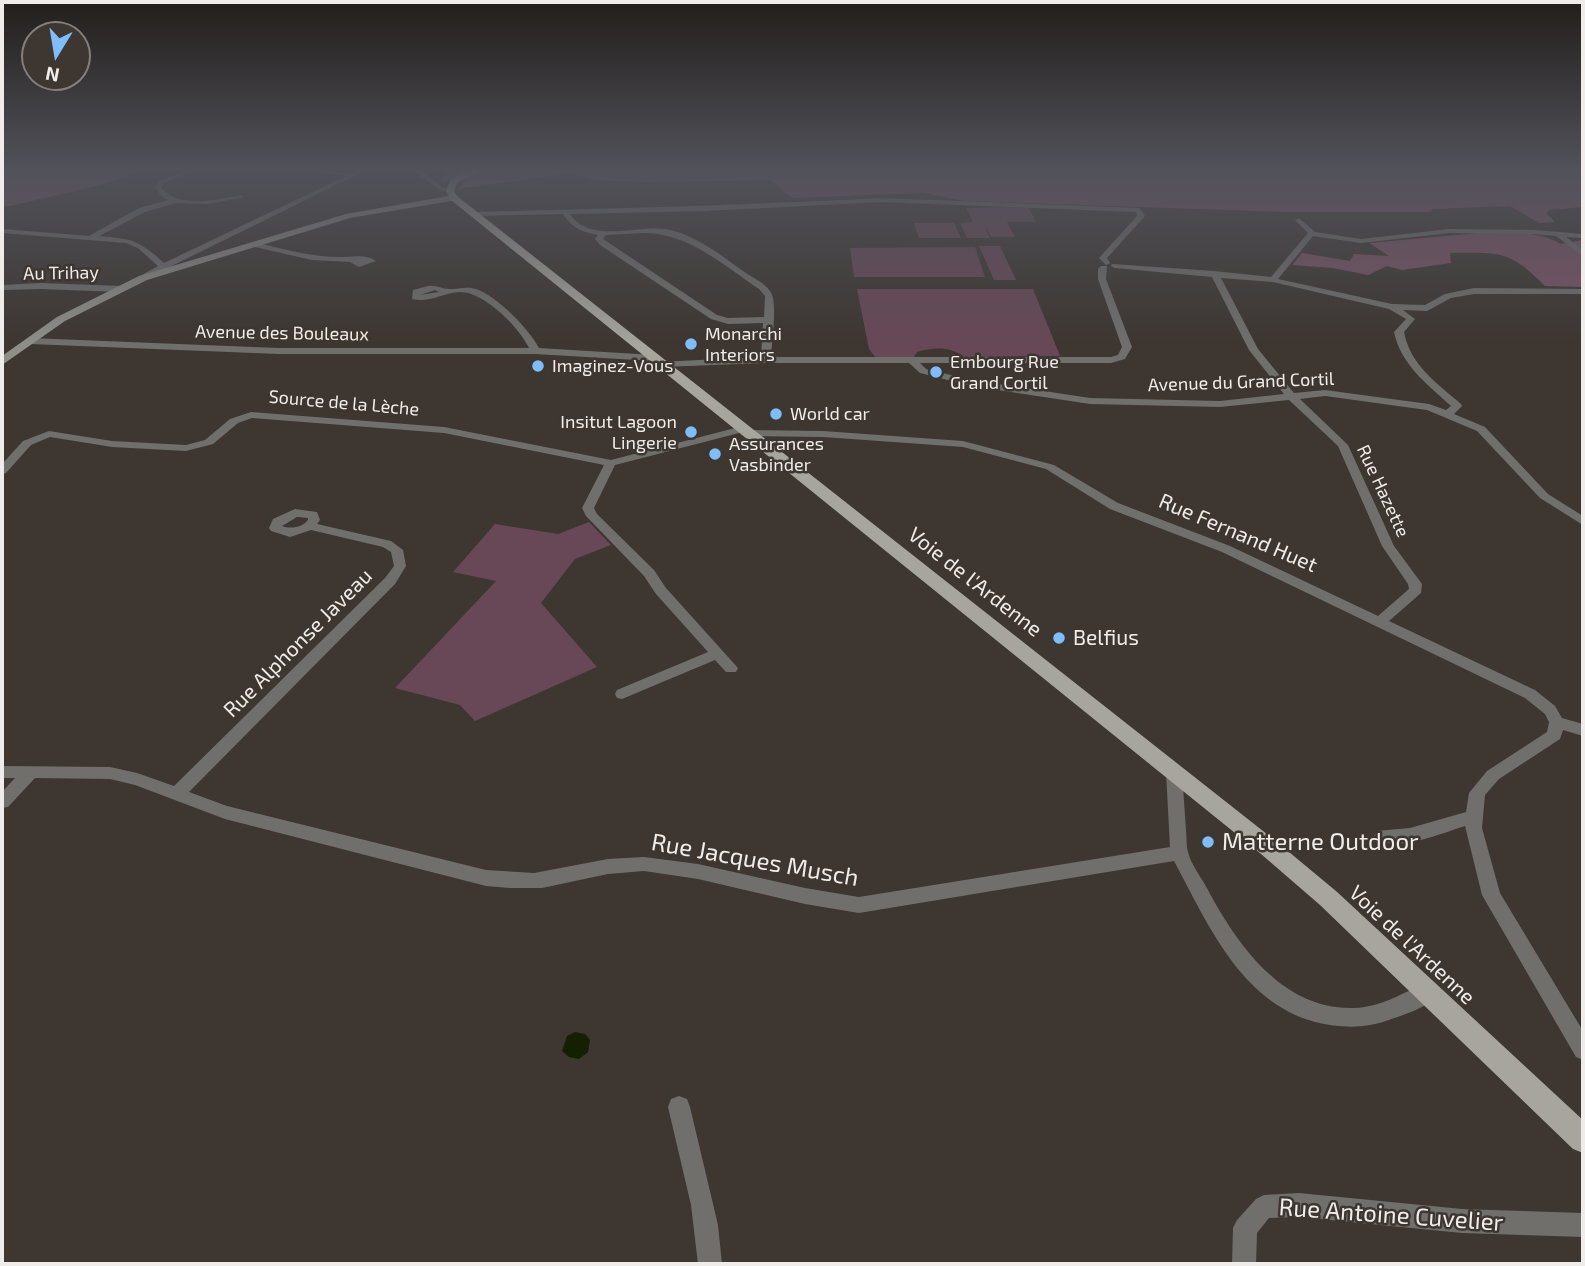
<!DOCTYPE html>
<html>
<head>
<meta charset="utf-8">
<style>
	body { margin:0 }
	#map { position:relative; width:1585px; height:1266px; overflow:hidden; background:#3d3631; font-family:"Exo 2",sans-serif }
	canvas { display:block }
	.frame { position:absolute; inset:0; border:4px solid #f0ece9; pointer-events:none }
	.north { position:absolute; left:21px; top:21px; width:70px; height:70px; box-sizing:border-box; background:#3d3631; border:2px solid #857f7b; border-radius:50%; rotate:191deg; font-size:19px; font-weight:700; line-height:28px; text-align:center; color:#f0ece9 }
	.north::after { content:''; display:block; margin:auto; width:24px; height:32px; background:#7fbdfa; clip-path:polygon(50% 0,100% 100%,50% 72%,0 100%) }
</style>
</head>
<body>
<div id="map">
<canvas width="1585" height="1266"></canvas>
<div class="frame"></div>
<div class="north">N</div>
</div>
<script>
const ctx = document.querySelector('canvas').getContext('2d');
ctx.lineJoin = 'round';
function paint(path, color) { ctx.fillStyle = color; ctx.fill(path, 'evenodd'); }
function stroke(path, color, width, dash) { ctx.strokeStyle = color; ctx.lineWidth = width; ctx.lineCap = dash ? 'butt' : 'round'; ctx.setLineDash(dash || []); ctx.stroke(path); }
function label(font, color, halo, rows, align = 'center') {
  ctx.font = font + ' "Exo 2",sans-serif'; ctx.lineWidth = 5; ctx.setLineDash([]); ctx.textBaseline = 'middle'; ctx.strokeStyle = halo; ctx.fillStyle = color; for (const [text, x, y, turn = 0] of rows) {
    ctx.save(); ctx.translate(x, y); ctx.rotate((+turn || 0) * Math.PI / 180); ctx.textAlign = isNaN(turn) ? turn : align; if (halo) ctx.strokeText(text, 0, 0); ctx.fillText(text, 0, 0); ctx.restore();
  }
}
paint(new Path2D(`
	M1028 207 1036 222H1007L1015 237H991L983 222 990 238H967L960 223 973 222 966 208Z
	M914 223H954L961 238H919Z
	M979 246H1000L1016 280H994Z
	M975 247 985 277H854L850 248Z
	M857 289H1033L1060 356 964 357C951 346 933 347 917 352L914 357H875L869 349Z
	M589 522 611 545 575 559 541 603 597 667 475 721 460 705 395 688 496 581 453 572 495 524 558 534Z`), '#684856');
paint(new Path2D(`
	M2 168H148L105 184 10 206H2Z
	M459 168H1583V207L1549 210 1546 213 1555 222 1539 223 1510 206 1432 209 1431 212H1284L964 201 924 193 793 198 769 180 648 182 593 180 572 173 458 189 469 176C456 175 450 182 439 182L443 176Z
	M1479 233C1507 234 1537 229 1561 244L1583 240V287L1545 286C1508 249 1500 253 1450 253L1451 263 1402 270 1387 266 1368 275 1333 268 1292 265 1302 253 1350 261 1354 254 1389 256 1369 243Z`), '#7b5365');
paint(new Path2D(`
	M575 1032 585 1034 590 1040 588 1052 579 1059 569 1057 562 1051 567 1036Z`), '#132100');
paint(new Path2D(`
	M193 168H203L165 182 161 188C181 209 215 200 241 195L244 197 208 204 176 203 145 212 99 236C132 239 139 240 164 263L346 176 290 168 353 173 362 168H371L143 280H140V276L158 266 138 248 126 243 2 233V229L89 236 139 208 169 200 162 197 155 187 161 180Z
	M410 168H418L442 187 453 191 450 193 438 189Z
	M882 198 1139 208 1145 216 1107 258 1110 263 1106 265 1099 258 1137 216 1136 212 882 202 705 211 570 214C590 244 636 225 666 229 695 234 723 257 746 273 755 279 771 286 773 298 776 314 772 340 771 357H1111L1118 355 1122 347 1098 279V269L1101 266H1107L1106 279 1132 347 1125 359 1111 363H920L926 369 971 380 1090 398 1220 401 1284 394 1249 350 1212 277 1115 268 1111 266 1112 264 1214 271 1271 277 1308 233 1295 220 1299 218 1315 232 1361 239 1449 229 1534 230 1583 234V238L1566 237 1583 250V256L1556 236 1534 234 1449 233 1361 243 1313 236 1278 279 1392 304 1425 305 1445 294 1474 288 1583 289V294H1474L1451 298 1427 311 1403 310 1415 319 1404 332C1410 365 1437 383 1461 404L1462 406 1454 414 1485 427 1548 494 1583 516V525L1540 498 1477 431 1427 410 1325 396 1300 399 1348 445 1394 546 1422 584 1421 593 1389 621 1535 690 1555 706 1562 718 1583 724V736L1563 730 1560 739 1499 779 1485 795 1482 828 1500 893 1583 1031V1060L1576 1057 1482 895 1465 826C1439 834 1404 850 1377 841L1374 836 1377 831 1410 828 1466 812 1469 793 1487 771 1547 732 1549 722 1545 714 1525 698 1222 552 1110 509 1046 469 963 447 823 437 748 436 743 432 615 465 594 508 597 514 654 570 666 588 738 668 736 672H726L715 660 622 699 617 698 615 694 617 690 708 652 656 594 644 576 586 516 582 508 604 465 444 433 252 418 238 423 213 444 186 451 112 447 50 437 31 445 6 473 2 474V464L23 441 49 431 112 441 186 445 205 440 230 419 251 412 444 427 611 460 743 426 748 430 823 431 963 441 1054 465 1118 503 1230 546 1378 616 1409 589 1408 584 1382 546 1338 446 1289 400 1220 407 1090 404 971 386 920 373 909 363H766L662 367 657 364 659 362 761 357 763 323 728 324 711 319 600 245 595 239 598 235C582 232 572 228 563 214L473 216 469 214 473 212C609 209 745 205 882 198ZM642 233C688 232 723 265 759 289L765 296 764 317 728 318 717 315 603 239 606 235ZM1221 278 1273 282 1389 309 1406 319 1394 332C1401 365 1427 384 1451 406L1446 410 1429 404 1325 390 1294 393 1258 349Z
	M258 243C287 250 315 258 345 257 356 257 366 254 376 261L359 267 350 262 312 260 255 247 254 245Z
	M41 283 121 286 125 289 121 292 41 289 2 290V285Z
	M428 286C436 285 442 289 449 289 459 289 466 286 476 289 497 296 529 329 539 348L654 355 659 358 654 361 535 354H278L30 344 25 341 30 338 278 348H529C520 328 483 291 460 292 442 293 430 303 412 299L413 290ZM435 290 439 292 420 295Z
	M295 509 317 512 320 520 317 524 391 541 403 550 406 566 395 584 189 792 227 806 486 870 534 873 608 859 644 857 698 864 805 888 859 897 1170 847 1166 772 1168 768 1174 766 1180 768 1182 772C1183 792 1185 811 1186 831 1187 837 1186 846 1188 852 1191 865 1202 878 1208 890 1238 946 1283 1010 1354 1008 1383 1007 1403 992 1429 982L1436 985 1439 991C1432 1007 1405 1014 1389 1020 1365 1029 1340 1028 1315 1022 1240 1001 1208 924 1174 861L859 913 805 904 698 879 644 871 608 874 542 888H510L486 886 225 819 135 785 110 779 35 778 8 807 2 808V792L15 778H2V766L110 767 137 773 174 786 385 578 394 566 391 552 383 547 311 530 290 537 271 531 269 528 273 519ZM297 517 308 518V520C302 528 290 529 282 526Z
	M679 1096 687 1099 690 1107 718 1225 722 1264H698L691 1205 668 1107 671 1099Z
	M1299 1193 1462 1209 1583 1213V1237L1462 1233 1299 1217 1269 1218 1257 1233 1256 1264H1232L1233 1228 1237 1220 1256 1199 1264 1195Z`), '#706f6c');
paint(new Path2D(`
	M454 195 457 200 350 218 147 280 65 321 2 365V356L57 317 139 276 346 214Z`), '#8f8e88');
paint(new Path2D(`
	M476 168H487L457 183 454 191 457 196 1277 842 1336 891 1583 1120V1153L1573 1149 1320 905 1261 854 451 200 446 191 450 180Z`), '#a7a59e');
const sky = ctx.createLinearGradient(0, 0, 0, 346);
sky.addColorStop(0, '#221e1b');
sky.addColorStop(0.49, '#51525a');
sky.addColorStop(1, '#51525a00');
ctx.fillStyle = sky;
ctx.fillRect(0, 0, 1585, 346);
for (const [x, y, r, color] of [
	[691,344,7,"#7fbdfa"],
	[538,366,7,"#7fbdfa"],
	[936,372,7,"#7fbdfa"],
	[776,414,7,"#7fbdfa"],
	[691,432,7,"#7fbdfa"],
	[715,454,7,"#7fbdfa"],
	[1059,638,7,"#7fbdfa"],
	[1208,842,7,"#7fbdfa"]
]) { const dot = new Path2D(); dot.arc(x, y, r, 0, 2 * Math.PI); ctx.fillStyle = color; ctx.fill(dot); stroke(dot, '#3d3631', 2.5); }
label('18px', '#f0ece9', '#3d3631', [
	["Au Trihay",61,273,-1],
	["Avenue des Bouleaux",282,333,1],
	["Avenue du Grand Cortil",1241,382,-2],
	["Source de la Lèche",344,403,5],
	["Rue Hazette",1383,491,65]
]);
label('18px', '#f0ece9', '#3d3631', [
	["Monarchi",705,334],
	["Interiors",705,355],
	["Embourg Rue",950,362],
	["Grand Cortil",950,383],
	["Imaginez-Vous",552,366],
	["World car",790,414],
	["Insitut Lagoon",677,422,"right"],
	["Lingerie",677,443,"right"],
	["Assurances",729,444],
	["Vasbinder",729,465]
], 'left');
label('21px', '#f0ece9', '#3d3631', [
	["Rue Fernand Huet",1238,533,23],
	["Voie de l'Ardenne",975,582,38],
	["Rue Alphonse Javeau",298,643,-45],
	["Voie de l'Ardenne",1412,945,43]
]);
label('21px', '#f0ece9', '#3d3631', [
	["Belfius",1073,638]
], 'left');
label('24px', '#f0ece9', '#3d3631', [
	["Matterne Outdoor",1222,842]
], 'left');
label('24px', '#f0ece9', '#3d3631', [
	["Rue Jacques Musch",755,860,10],
	["Rue Antoine Cuvelier",1391,1215,4]
]);
</script>
</body>
</html>
